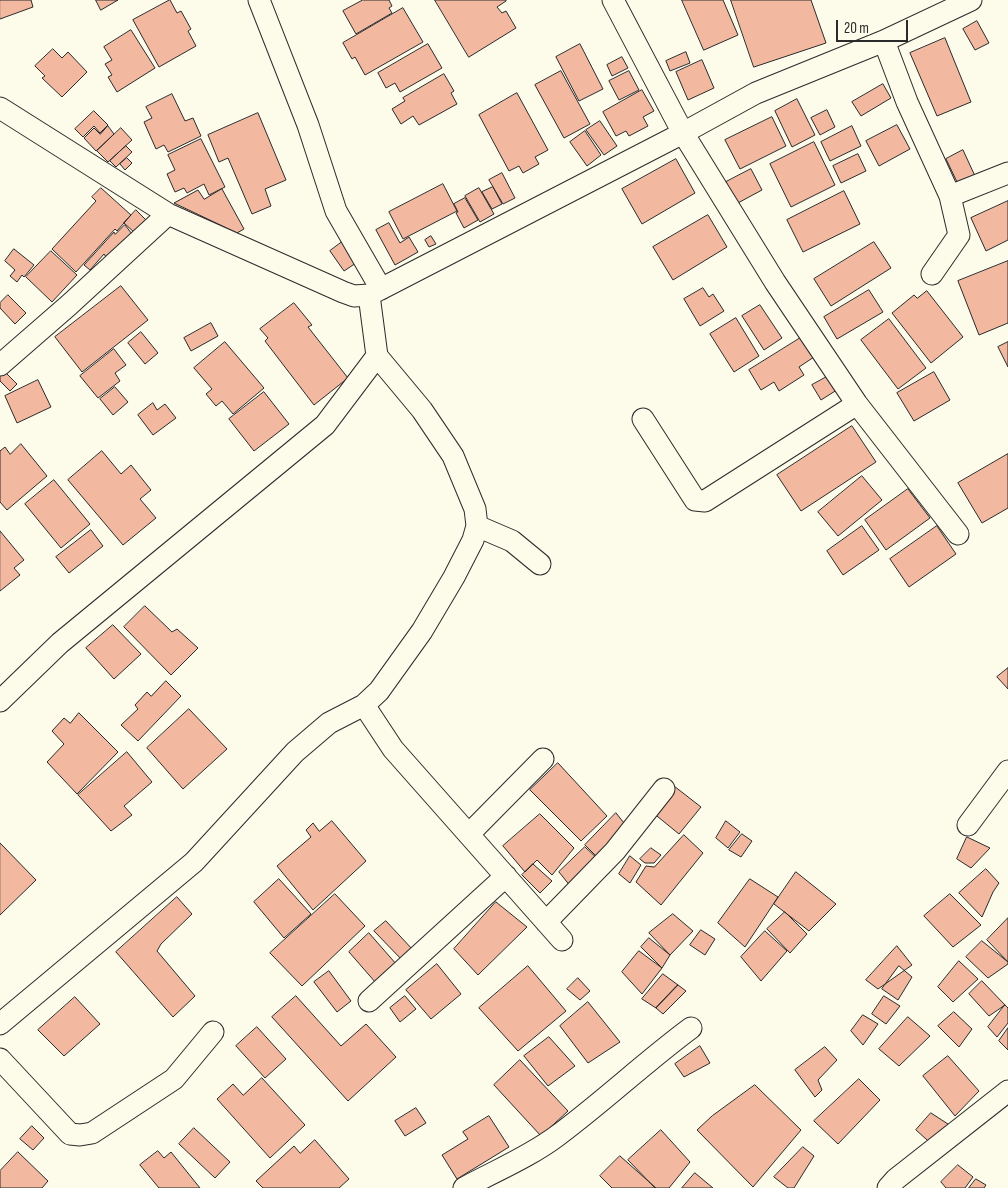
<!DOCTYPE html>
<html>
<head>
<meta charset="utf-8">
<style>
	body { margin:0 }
	#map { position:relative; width:1008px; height:1188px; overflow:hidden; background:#fdfbea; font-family:"Sofia Sans Condensed",sans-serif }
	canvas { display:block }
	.scale { position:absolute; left:836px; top:20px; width:72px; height:22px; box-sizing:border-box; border:2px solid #2b2b2b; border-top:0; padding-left:6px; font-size:15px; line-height:18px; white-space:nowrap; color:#2b2b2b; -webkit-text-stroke:4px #fdfbea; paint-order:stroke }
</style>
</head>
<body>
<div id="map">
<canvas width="1008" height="1188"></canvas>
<div class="scale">20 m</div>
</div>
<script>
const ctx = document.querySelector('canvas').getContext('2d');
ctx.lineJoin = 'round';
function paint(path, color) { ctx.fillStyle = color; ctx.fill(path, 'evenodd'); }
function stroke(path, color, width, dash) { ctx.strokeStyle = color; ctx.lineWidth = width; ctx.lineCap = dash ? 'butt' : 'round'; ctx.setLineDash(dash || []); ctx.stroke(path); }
const building = new Path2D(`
	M0 0H31L33 7 0 19Z
	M96 0H118L101 10Z
	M170 0 177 13 181 11 191 29 188 31 196 46 159 67 133 20Z
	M363 0H389L392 6 389 8 392 13 356 34 343 11Z
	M435 0H506V1L497 7 502 13 506 11 516 28 469 57Z
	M682 0H723L738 35 704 50Z
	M731 0H811L826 43 754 67Z
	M403 8 423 42 365 75 355 57 352 59 343 43Z
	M977 21 989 43 975 50 963 29Z
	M131 30 155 68 117 92 108 77 112 75 105 64 112 60 104 47Z
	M945 38 971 102 937 116 910 53Z
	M428 44 442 68 400 92 395 83 386 88 378 73Z
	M580 44 603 89 579 101 556 57Z
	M53 49 62 58 68 52 87 72 62 97 42 78 45 76 35 66Z
	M686 52 690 63 670 71 666 61Z
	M622 57 628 68 612 76 607 65Z
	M702 60 714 88 688 100 676 72Z
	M561 71 590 124 564 138 535 85Z
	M629 71 639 90 619 100 609 81Z
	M444 74 454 91 451 93 457 104 419 125 413 116 401 124 392 109 405 101 403 98Z
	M883 84 891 98 861 116 852 102Z
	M642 90 654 111 643 117 648 126 629 136 626 131 616 136 603 112Z
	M517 93 548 150 535 157 539 164 523 173 519 166 509 171 479 115Z
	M172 94 185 121 193 118 201 136 168 152 164 145 156 149 144 122 152 118 146 107Z
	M797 99 815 135 792 147 775 111Z
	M827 110 835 127 820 135 811 118Z
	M94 111 108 125 100 133 94 126 83 137 75 129Z
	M258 113 286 180 265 189 271 206 252 214 228 158 219 162 208 135Z
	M772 117 786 146 740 169 725 140Z
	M600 121 617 146 604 155 586 130Z
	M897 125 910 149 879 166 866 141Z
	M108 126 114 134 96 151 84 138 94 128 100 134Z
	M852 126 861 146 830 161 821 142Z
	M121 128 132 140 108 162 97 151Z
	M585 131 601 155 587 166 570 142Z
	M201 139 225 187 209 195 204 184 187 193 184 188 175 192 167 174 175 170 168 155Z
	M814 142 835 185 791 207 770 164Z
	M126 146 132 152 116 167 110 161Z
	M963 150 975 176 958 184 946 159Z
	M858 154 866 171 841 183 833 166Z
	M127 158 132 163 125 170 120 164Z
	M676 159 695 193 642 224 622 189Z
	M751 169 762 190 736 204 726 182Z
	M502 173 515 198 503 204 489 180Z
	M443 184 457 211 403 239 389 212Z
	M493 187 502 204 492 209 482 192Z
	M101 188 131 215 117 231 115 229 76 272 52 249 96 201 92 197Z
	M479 188 494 214 480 222 465 196Z
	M222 189 244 229 237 233 174 203 198 190 204 199Z
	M844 191 860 224 803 252 787 220Z
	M465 198 478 220 464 228 456 213 458 212 454 204Z
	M1008 201V240L986 251 971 218Z
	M136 210 146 220 135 233 124 223Z
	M708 215 727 247 673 280 653 247Z
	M389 223 400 243 409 237 418 252 395 265 376 230Z
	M125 225 132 234 106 257 104 254 90 270 84 265 114 232 115 234Z
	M431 236 436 244 429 247 425 240Z
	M342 242 356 263 344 271 330 251Z
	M874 242 891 268 831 306 814 279Z
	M14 249 34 265 24 277 22 275 17 282 10 276 15 270 5 261Z
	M51 251 77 275 52 302 26 277Z
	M1008 261V323L979 335 958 281Z
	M121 286 148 320 82 372 55 337Z
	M703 288 709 297 713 294 724 311 700 326 684 299Z
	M869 290 883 312 837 339 824 317Z
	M927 291 963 337 931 363 892 313 914 295 917 298Z
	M8 295 26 313 15 324 0 308V303Z
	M294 303 312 325 308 327 348 378 314 405 265 341 268 338 260 329Z
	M760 305 782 338 764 350 742 316Z
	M736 318 759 356 734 372 710 334Z
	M889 319 926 368 898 389 861 340Z
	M211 323 218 336 191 351 184 338Z
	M141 332 158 353 145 364 128 343Z
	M802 337 814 357 799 367 804 375 779 391 774 382 761 390 749 370Z
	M225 342 264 388 233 414 222 401 216 406 206 394 212 389 194 368Z
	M1008 342V367L998 347Z
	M114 349 126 365 115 373 120 381 98 398 80 376Z
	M5 372 17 384 10 391 0 381V377Z
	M934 372 950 400 914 421 897 393Z
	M832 374 840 388 821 400 812 385Z
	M38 380 51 407 17 423 5 396Z
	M115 387 128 402 113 415 100 399Z
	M264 392 289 424 254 451 229 419Z
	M153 403 157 410 165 404 176 418 153 435 138 415Z
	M852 426 876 462 801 511 777 475Z
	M21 444 47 476 7 510 0 502V451L5 447 10 454Z
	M102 451 121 474 131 465 151 490 140 499 156 518 123 545 68 480Z
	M1008 454V508L982 523 958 483Z
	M862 476 882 500 838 536 818 512Z
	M54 480 90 524 61 548 25 504Z
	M908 489 930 518 886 550 865 520Z
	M862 526 879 550 843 575 827 551Z
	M937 526 956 554 909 587 890 559Z
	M91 530 103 546 69 573 56 557Z
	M0 531 24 560 14 568 20 575 0 591Z
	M145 606 172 632 177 629 198 648 171 675 124 627Z
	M113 625 141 654 114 679 86 648Z
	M1008 668V689L997 677Z
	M166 681 181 696 138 741 121 725 138 709 135 705 147 692 151 696Z
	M189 709 227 749 183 789 147 748Z
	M79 713 118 752 77 794 47 762 64 744 52 731 64 718 70 723Z
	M127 752 152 782 124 806 132 815 111 831 78 795Z
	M558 763 607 816 581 841 530 790Z
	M674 786 701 807 679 834 652 812Z
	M616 813 632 833 600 860 585 845Z
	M540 814 574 848 552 875 537 860 525 872 503 846Z
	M332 821 366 861 313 910 277 866 311 837 306 830 313 823 319 831Z
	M726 821 740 832 728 848 716 838Z
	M742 834 752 841 741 857 729 850Z
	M684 835 703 853 661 905 636 882 646 866 654 867Z
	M967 837 990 848 971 868 957 859Z
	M0 843 36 880 0 915Z
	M585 847 599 860 571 887 559 872Z
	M651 848 661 855 654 863H645L640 859Z
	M630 856 641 865 630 883 619 874Z
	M533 864 552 881 540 893 522 875Z
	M986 869 999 883 993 892 982 917 959 893Z
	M796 872 836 904 809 931 774 904Z
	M279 879 311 914 284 938 254 902Z
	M750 879 778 897 745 947 718 923Z
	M335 894 365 926 302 986 270 953Z
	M950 894 981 925 953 947 924 916Z
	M177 897 192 914 161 944 157 951 195 996 173 1017 116 952Z
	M496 902 527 927 478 975 454 949Z
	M785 912 807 934 790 953 767 929Z
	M673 914 693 931 670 955 649 933Z
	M1008 918V962L987 940Z
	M386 921 413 950 403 961 374 931Z
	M701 930 715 939 705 955 690 945Z
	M765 931 787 951 761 981 741 957Z
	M369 933 397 965 376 983 349 952Z
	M649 938 670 955 662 968 641 947Z
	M982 941 1008 962V964L988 978 966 957Z
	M897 946 912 965 878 989 866 980Z
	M639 951 662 968 642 994 622 972Z
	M959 961 978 979 953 1002 938 987Z
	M437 964 461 994 431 1019 406 990Z
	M528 966 566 1011 518 1051 479 1008Z
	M899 966 912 977 898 1000 882 989Z
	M329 971 351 1001 337 1012 314 982Z
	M663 974 678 985 656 1008 642 999Z
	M578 978 590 991 580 1000 567 989Z
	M982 981 1005 1005 989 1016 969 994Z
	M678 985 686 991 663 1014 656 1008Z
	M296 996 341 1046 366 1024 396 1057 348 1101 272 1017Z
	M405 996 416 1009 400 1022 390 1008Z
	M884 996 900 1006 886 1024 872 1014Z
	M75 997 100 1024 64 1056 38 1030Z
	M588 1002 620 1042 588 1063 560 1026Z
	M1005 1005 1008 1008V1023L997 1037 988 1027Z
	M954 1012 972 1029 959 1047 938 1026Z
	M863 1015 878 1024 863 1045 851 1031Z
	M908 1017 930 1036 899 1066 879 1049Z
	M257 1027 286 1059 265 1078 236 1046Z
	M1008 1028V1050L999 1041Z
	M549 1037 575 1066 548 1086 524 1056Z
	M700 1046 710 1063 684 1077 675 1064Z
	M825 1047 837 1060 818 1080 822 1090 815 1097 795 1070Z
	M948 1056 979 1091 955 1116 923 1076Z
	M520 1060 568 1111 541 1136 494 1085Z
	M262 1078 305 1125 270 1158 217 1099 233 1084 243 1095Z
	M859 1079 880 1100 838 1144 814 1121Z
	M755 1085 801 1130 753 1187 697 1130 712 1116Z
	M416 1108 426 1123 405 1136 395 1121Z
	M931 1113 951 1126 936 1148 916 1130Z
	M489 1116 509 1147 457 1179 442 1155 468 1139 463 1132Z
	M32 1126 44 1138 33 1150 20 1139Z
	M194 1128 230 1162 215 1178 179 1144Z
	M661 1130 690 1162 669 1188H655L628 1160Z
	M315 1140 349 1179 339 1188H263L256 1181 294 1146 300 1153Z
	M803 1147 814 1156 794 1188H788L774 1177Z
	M158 1151 164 1158 171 1152 200 1188H159L140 1165Z
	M18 1152 48 1181 42 1188H0V1171Z
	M620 1156 656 1188H612L600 1176Z
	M958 1165 973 1177 965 1188H946L941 1182Z
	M695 1173 713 1188H682Z
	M976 1179 986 1185 984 1188H969Z`);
paint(building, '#f2b8a0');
stroke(building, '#2b2b2b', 1);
const minor = new Path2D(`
	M259 0 308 125 336 211 381 289
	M613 0 683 133 775 282 857 404 958 534
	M884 41 907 102 950 196 959 235 932 274
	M0 108 168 214 343 292 354 296 369 295 683 133 756 93 884 41 971 0
	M950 196 1008 173
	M0 365 69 305 168 214
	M643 419 695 500 705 501 857 404
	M477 526 512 541 540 564
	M0 701 60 643 325 425 377 356 369 295
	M364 705 393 749 562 940
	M968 825 1008 771
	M469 834 543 759
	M546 922 615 851 664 789
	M369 1001 506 876
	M0 1024 194 862 295 752 329 723 364 705 379 691 422 631 454 577 473 540 477 526 475 509 453 456 422 410 377 356
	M0 1059 70 1134 80 1135 92 1133 174 1079 213 1032
	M464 1188C495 1171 529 1157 557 1136 603 1102 645 1062 691 1028
	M888 1188 896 1179 1008 1091`);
stroke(minor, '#2b2b2b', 23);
stroke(minor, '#fdfbea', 21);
</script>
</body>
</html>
